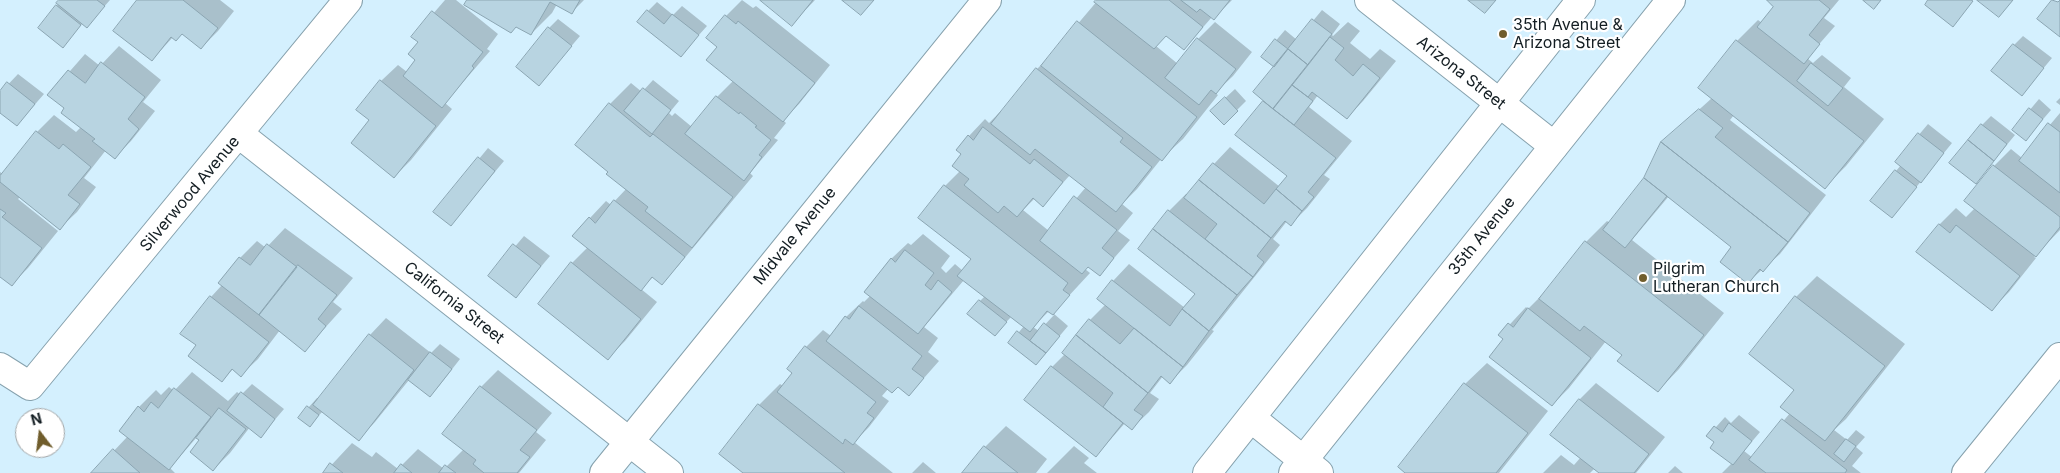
<!DOCTYPE html>
<html>
<head>
<meta charset="utf-8">
<style>
	body { margin:0 }
	#map { position:relative; width:2060px; height:473px; overflow:hidden; background:#d4f0fe; font-family:Inter,sans-serif }
	canvas { display:block }
	.north { position:absolute; left:15px; top:408px; width:50px; height:50px; box-sizing:border-box; background:#fff; border:1px solid #a1a5a7; border-radius:50%; rotate:345deg; font-size:14px; font-weight:700; line-height:20px; text-align:center; color:#131d22 }
	.north::after { content:''; display:block; margin:auto; width:18px; height:22px; background:#705d2c; clip-path:polygon(50% 0,100% 100%,50% 72%,0 100%) }
</style>
</head>
<body>
<div id="map">
<canvas width="2060" height="473"></canvas>
<div class="north">N</div>
</div>
<script>
const ctx = document.querySelector('canvas').getContext('2d');
ctx.lineJoin = 'round';
function paint(path, color) { ctx.fillStyle = color; ctx.fill(path, 'evenodd'); }
function stroke(path, color, width, dash) { ctx.strokeStyle = color; ctx.lineWidth = width; ctx.lineCap = dash ? 'butt' : 'round'; ctx.setLineDash(dash || []); ctx.stroke(path); }
function label(font, color, halo, rows, align = 'center') {
  ctx.font = font + ' Inter,sans-serif'; ctx.lineWidth = 4.5; ctx.setLineDash([]); ctx.textBaseline = 'middle'; ctx.strokeStyle = halo; ctx.fillStyle = color; for (const [text, x, y, turn = 0] of rows) {
    ctx.save(); ctx.translate(x, y); ctx.rotate((+turn || 0) * Math.PI / 180); ctx.textAlign = isNaN(turn) ? turn : align; if (halo) ctx.strokeText(text, 0, 0); ctx.fillText(text, 0, 0); ctx.restore();
  }
}
paint(new Path2D(`
	M60 0H110L87 26 83 23 62 46 57 6Z
	M139 0H220L234 11 218 31 201 48 183 33 173 37 152 60Z
	M445 0H456L498 34 487 49 490 51 445 103 452 109 411 160 394 177 371 120 381 81 398 65 407 72 417 60 420 42 413 37Z
	M468 0H584L571 13 557 4 552 13 531 34Z
	M742 0 753 8 756 6 830 65 799 104 783 120 786 123 774 138 778 140 750 173 753 176 678 266 662 283 654 276 641 289 657 302 625 341 608 358 572 263 588 247 590 218 606 201 611 205 627 188 610 104 631 83 642 92 653 80 679 101 669 113 672 116 675 113 692 127 717 97 733 81 719 46 726 16Z
	M762 0H815L792 24Z
	M1098 0H1232L1214 18 1212 17 1184 49 1167 35 1156 46 1178 64 1198 39 1215 22 1252 52 1233 76 1215 93 1218 95 1183 139 1161 159 1137 189 1122 204 1133 213 1118 231 1130 240 1100 274 1088 265 1085 269 1090 273 1053 313 1068 326 1036 364 1010 343 1024 326 1011 317 995 334 980 301 985 296 964 280 924 327 938 338 928 352 939 361 909 395 898 386 888 389 882 396 889 401 869 427 854 442 893 473H745L759 405 780 384 783 386 794 373 789 369 806 347 823 330 831 336 846 317 863 301 864 302 871 295 891 259 908 243 911 245 923 234 950 256 941 268 946 273 955 264 963 271 973 259 945 186 961 170 963 154 969 136 985 119 989 123 1001 111 1002 112 1037 69 1054 52ZM1070 175 1086 187 1049 231 1023 210 1035 198 1043 205ZM1049 311 1054 315 1039 331 1033 327Z
	M1768 0H1839L1824 18 1835 26 1807 58 1813 63 1822 55 1851 78 1844 87 1884 119 1846 166 1825 187 1734 115 1730 120 1826 195 1780 254 1748 282 1733 247 1669 196 1632 240 1724 313 1679 369 1658 391 1623 355 1606 341 1569 388 1552 405 1500 335 1526 307 1528 309 1545 292 1586 242 1607 221 1610 223 1645 179 1662 143 1712 98 1737 41 1758 20 1762 23 1775 7Z
	M657 2 673 15 682 6 707 26 681 55 648 11Z
	M1322 10 1340 24 1332 35 1333 36 1348 22 1360 31 1350 43 1370 59 1380 49 1396 61 1363 101 1347 118 1318 95 1309 107 1352 141 1324 175 1330 179 1307 208 1291 224 1287 221 1273 239 1280 245 1212 330 1214 331 1187 365 1170 382 1163 376 1150 393 1159 399 1149 412 1132 428 1125 423 1096 456 1026 400 1052 367 1065 354 1090 320 1106 304 1113 281 1129 264 1185 308 1197 294 1140 248 1169 211 1186 194 1188 196 1214 164 1230 147 1280 187 1289 175 1237 135 1265 100 1275 67 1262 57 1285 30 1297 40Z
	M558 19 580 36 539 84 549 28Z
	M2023 36 2052 58 2022 94 2014 45Z
	M119 46 161 80 143 102 155 111 131 141 115 157 106 150 84 178 96 187 77 212 60 228 20 197 18 199 58 231 28 268 12 284 0 275V172L3 174 37 132 54 115 76 132 81 127 66 108 49 95 85 54 100 66Z
	M18 74 44 94 17 125 0 111V93Z
	M1235 89 1246 101 1224 123 1221 102Z
	M2060 98V105L2056 102Z
	M2039 99 2051 110 2026 139 2013 130Z
	M2060 113V230L2034 257 2036 258 2009 292 1992 309 1939 225 1956 208 1966 217 1975 208 1966 201 1994 166 2011 149 2022 158Z
	M1991 116 2015 135 1976 182 1982 125Z
	M1928 124 1952 143 1892 217 1872 200 1901 165 1896 162Z
	M488 148 504 161 451 224 435 212Z
	M285 228 353 278 333 302 342 309 305 350 280 330 258 359 241 375 233 369 222 381 197 345 211 297 222 285 220 283 240 258 257 241 266 248Z
	M524 236 550 256 516 296 490 276Z
	M1817 276 1905 344 1846 419 1834 430 1847 440 1856 430 1865 437 1856 447 1863 453 1852 466 1861 473H1722L1732 463 1716 442 1708 436 1725 417 1731 423 1739 415 1760 432 1744 451 1753 458 1790 413 1796 389V297Z
	M386 318 431 353 440 344 460 359 439 386 430 396 409 380 375 422 359 439 323 411 310 425 300 417 317 398 319 399 370 335Z
	M1487 363 1548 411 1499 473H1407L1400 467 1465 384Z
	M498 370 552 413 536 432 546 440 519 473H324L352 443 372 457 376 452 398 469 418 449 444 469 464 449 444 433 481 387Z
	M192 372 228 401 237 392 241 395 252 384 284 409 261 436 250 427 230 453 213 470 201 440 197 437 170 468 175 473H93L128 436 120 431 139 407 156 390 161 395 169 387 174 391Z
	M1596 383 1665 437 1636 473H1601L1595 468 1590 473H1543L1561 455 1574 465 1581 457 1552 434 1580 399Z
	M1006 426 1047 459 1036 473H964L985 447Z
	M1074 446 1089 458 1084 463 1097 473H1047Z
	M923 462 936 473H912Z
	M1675 466 1683 473H1668Z`), '#0003');
const building = new Path2D(`
	M59 0H97L105 6 87 28 56 3Z
	M137 0H183L218 28 201 49 182 34 176 41 171 37 152 61 113 31Z
	M467 0H580L572 14 550 2 531 35 516 27 511 33 464 5Z
	M760 0H813L792 26Z
	M842 0H874L861 15Z
	M1096 0H1169L1203 27 1184 50 1166 36 1154 49 1094 2Z
	M1181 0H1230L1214 20 1200 9 1197 12Z
	M1468 0H1496L1485 13Z
	M1767 0H1819L1830 9 1809 35 1820 44 1804 64 1757 27 1773 7Z
	M1863 0H1881L1874 9Z
	M1928 0H1971L1973 1 1953 27 1925 5Z
	M1977 0H2013L1999 17Z
	M2052 0 2058 2 2060 0V37L2037 19Z
	M56 5 81 25 63 48 38 28Z
	M647 10 664 24 672 14 699 35 681 57 637 22Z
	M432 11 483 52 472 66 474 68 442 108 403 76 415 60 408 54 418 42 411 37Z
	M725 15 736 24 738 21 815 83 783 122 706 60 717 47 706 38Z
	M1312 19 1332 34 1308 65 1288 49Z
	M1077 21 1197 117 1162 161 1041 66Z
	M548 27 572 46 539 86 516 67Z
	M1330 37 1344 48 1335 60 1353 76 1363 64 1380 78 1347 119 1312 92 1308 97 1292 85Z
	M1197 38 1236 69 1216 94 1211 90 1199 105 1165 78Z
	M1275 39 1288 49 1274 67 1261 57Z
	M1736 40 1864 141 1825 189 1698 88Z
	M2013 44 2044 68 2022 96 1991 71Z
	M1288 49 1308 65 1273 109 1253 92Z
	M101 62 145 97 128 119 139 129 115 159 92 141 95 139 61 113 64 108 47 95 68 70 85 83Z
	M1811 63 1843 88 1828 106 1797 81Z
	M1036 68 1123 138 1120 142 1152 167 1116 212 1035 149 1030 155 991 124Z
	M380 80 436 126 394 178 351 143 369 120 356 110Z
	M7 82 35 104 17 126 0 113V91Z
	M1292 85 1313 101 1294 125 1273 109Z
	M643 88 671 110 652 134 624 111Z
	M716 96 739 114 740 112 757 126 755 127 771 140 759 155 762 157 744 181 685 134Z
	M1225 97 1238 111 1224 125 1210 111Z
	M1263 101 1336 158 1308 192 1314 197 1302 211 1276 189 1287 176 1235 135Z
	M609 103 650 137 653 134 733 197 692 248 645 211 648 207 606 174 608 172 575 145Z
	M2029 108 2043 119 2026 141 2012 130Z
	M1699 109 1723 128 1715 137 1810 213 1788 242 1661 142Z
	M2048 123 2060 132V193L2019 161Z
	M1981 124 2007 144 1994 161 1968 140Z
	M983 127 1030 164 1034 159 1063 182 1043 207 1033 198 1017 217 1004 206 998 213 964 185 969 179 952 166 961 154 956 150 968 135 973 140Z
	M36 131 59 149 63 144 91 167 68 195 80 204 60 230 0 182V176Z
	M1918 133 1944 153 1921 183 1895 162Z
	M1968 140 1994 161 1976 184 1949 163Z
	M1661 142 1788 242 1763 272 1760 269 1748 284 1720 262 1731 247 1644 178Z
	M478 157 495 171 451 226 433 212Z
	M1213 163 1264 204 1276 189 1302 211 1291 226 1285 221 1271 238 1199 180Z
	M1993 165 2060 217V227L2036 257 1964 201Z
	M1895 170 1917 187 1892 218 1870 201Z
	M1644 178 1667 196 1625 248 1603 230Z
	M1199 180 1271 238 1257 256 1264 262 1253 277 1205 239 1217 224 1184 198Z
	M944 185 1068 283 1063 290 1070 295 1053 315 1047 311 1030 332 957 276 971 259 918 218Z
	M1074 196 1117 230 1102 248 1114 258 1100 276 1088 267 1082 274 1040 241Z
	M614 200 685 257 662 285 652 277 641 291 572 236 589 217 595 223Z
	M0 209 6 213 2 217 42 248 12 286 0 277Z
	M1168 210 1253 277 1237 295 1153 229Z
	M1939 224 1950 233 1956 225 2020 276 1992 311 1916 252Z
	M1153 229 1237 295 1209 331 1182 309 1195 294 1138 249Z
	M1585 241 1704 335 1658 392 1617 361 1622 355 1584 326 1580 331 1539 299Z
	M267 244 297 267 259 315 218 283 239 257 250 265Z
	M513 244 541 266 516 298 488 276Z
	M905 250 934 273 925 285 931 290 938 280 952 292 918 334 864 292 891 258 895 262Z
	M571 262 641 319 608 360 538 304Z
	M298 265 337 295 318 319 326 326 305 352 259 315Z
	M1112 280 1170 326 1182 309 1209 331 1183 367 1097 299Z
	M210 296 269 342 241 377 232 369 222 382 188 356 196 345 180 334Z
	M1795 296 1885 366 1825 441 1780 407 1794 390 1749 354Z
	M979 300 1007 322 995 336 967 314Z
	M859 306 922 356 912 369 924 378 909 396 898 387 892 393 826 341 845 316 849 319Z
	M1528 308 1591 358 1552 406 1489 357 1503 339 1498 335 1508 323 1513 327Z
	M1089 319 1120 344 1134 328 1183 367 1170 384 1161 376 1148 393 1076 335Z
	M1044 323 1060 336 1046 353 1030 341Z
	M1017 331 1046 353 1036 365 1008 343Z
	M369 334 414 370 359 441 313 405Z
	M1076 335 1148 393 1134 410 1143 416 1132 430 1103 407 1113 393 1062 353Z
	M805 346 876 402 867 413 874 418 853 445 845 439 843 444 777 392 792 373 787 369Z
	M430 352 452 369 430 397 408 380Z
	M1051 366 1123 423 1096 457 1024 400Z
	M1464 383 1528 433 1496 473H1405L1398 467Z
	M480 386 537 430 520 450 530 457 517 473H484L473 464 476 460 442 434Z
	M174 388 211 417 169 470 119 431 138 406 144 412 151 402 158 408Z
	M241 392 275 419 261 438 227 411Z
	M1579 399 1649 454 1634 473H1599L1550 435Z
	M758 404 845 473H743L719 454Z
	M307 406 319 415 310 427 298 418Z
	M219 408 246 429 213 471 190 452 199 440 196 438Z
	M1782 419 1847 470 1845 473H1766L1749 460Z
	M1729 423 1752 441 1733 465 1710 448 1714 442 1706 436 1714 426 1722 432Z
	M1846 439 1856 446 1844 462 1834 454Z
	M984 446 1018 473H962Z
	M113 449 140 473H91Z
	M330 463 343 473H323Z
	M401 464 412 473H394Z
	M445 465 456 473H439Z`);
paint(building, '#b8d4e1');
stroke(building, '#8ba5b2', 1);
const minor = new Path2D(`
	M1369 0 1554 146
	M239 134 669 473
	M0 367 30 386 348 0
	M1251 418 1319 473
	M604 473 987 0
	M1966 473 2060 357`);
const secondary = new Path2D(`
	M1207 473 1581 0
	M1293 473 1671 0`);
stroke(minor, '#86a1ad', 30);
stroke(secondary, '#86a1ad', 30);
stroke(minor, '#fff', 28);
stroke(secondary, '#fff', 28);
for (const [x, y, r, color] of [
	[1503,34,5,"#705d2c"],
	[1643,278,5,"#705d2c"]
]) { const dot = new Path2D(); dot.arc(x, y, r, 0, 2 * Math.PI); ctx.fillStyle = color; ctx.fill(dot); stroke(dot, '#fff', 2); }
label('16px', '#131d22', '#fff', [
	["35th Avenue &",1513,25],
	["Arizona Street",1513,43],
	["Pilgrim",1653,269],
	["Lutheran Church",1653,287]
], 'left');
label('16px', '#131d22', '#fff', [
	["Arizona Street",1461,73,38],
	["Silverwood Avenue",190,194,-50],
	["Midvale Avenue",795,236,-51],
	["35th Avenue",1482,236,-51],
	["California Street",454,303,38]
]);
</script>
</body>
</html>
